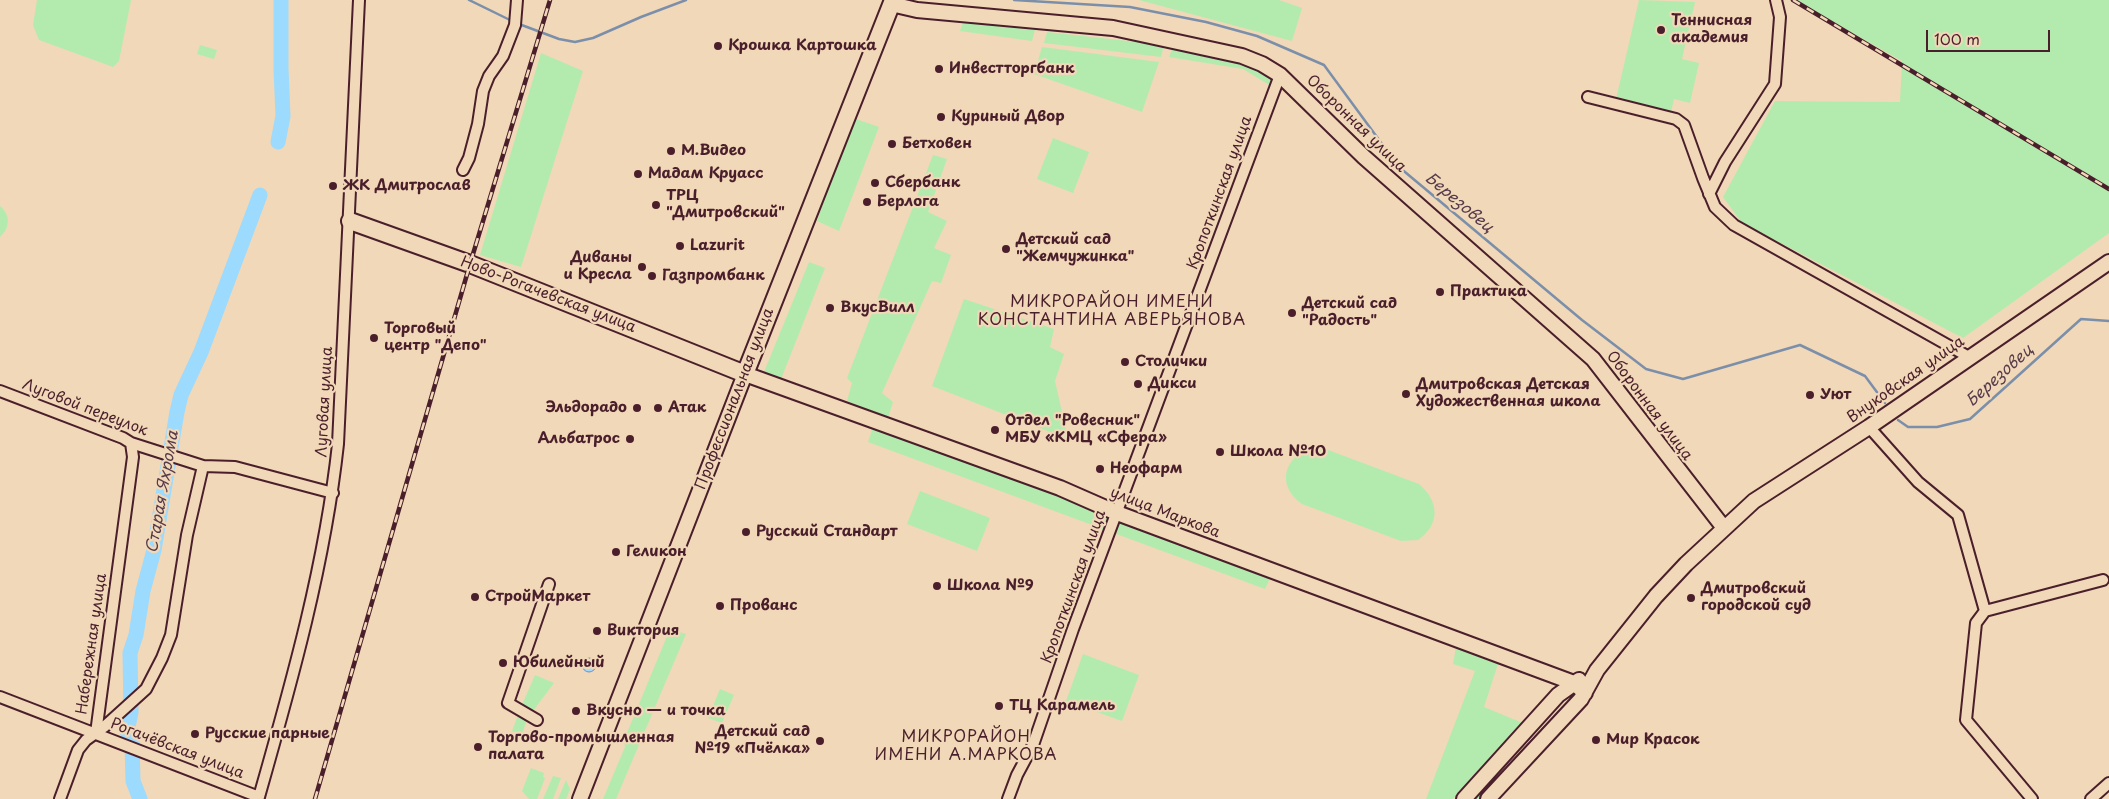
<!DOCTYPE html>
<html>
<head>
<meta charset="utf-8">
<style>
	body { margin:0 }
	#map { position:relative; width:2109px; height:799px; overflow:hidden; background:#f1d8b8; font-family:"Playpen Sans",sans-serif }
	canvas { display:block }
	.scale { position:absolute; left:1926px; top:30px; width:124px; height:22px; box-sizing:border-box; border:2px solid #4a1f2b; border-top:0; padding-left:6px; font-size:15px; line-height:18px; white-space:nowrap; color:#4a1f2b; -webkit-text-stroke:4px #f1d8b8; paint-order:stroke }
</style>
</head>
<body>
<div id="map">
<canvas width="2109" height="799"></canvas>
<div class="scale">100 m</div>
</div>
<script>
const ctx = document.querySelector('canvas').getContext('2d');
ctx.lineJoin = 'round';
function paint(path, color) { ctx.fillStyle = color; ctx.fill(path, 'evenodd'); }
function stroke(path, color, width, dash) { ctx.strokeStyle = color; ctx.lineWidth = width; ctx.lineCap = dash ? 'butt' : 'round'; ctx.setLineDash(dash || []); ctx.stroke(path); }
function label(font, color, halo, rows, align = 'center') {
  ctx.font = font + ' "Playpen Sans",sans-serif'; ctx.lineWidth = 4.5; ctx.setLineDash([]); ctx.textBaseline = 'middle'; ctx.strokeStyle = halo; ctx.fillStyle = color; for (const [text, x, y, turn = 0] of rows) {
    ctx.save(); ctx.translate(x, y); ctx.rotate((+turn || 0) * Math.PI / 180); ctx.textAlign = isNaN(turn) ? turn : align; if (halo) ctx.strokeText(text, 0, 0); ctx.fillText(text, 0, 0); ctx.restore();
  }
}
paint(new Path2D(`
	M37 0H131L119 61 113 67 39 40 33 25Z
	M1139 0H1279L1302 8 1292 41Z
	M1639 0 1695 2 1682 59 1699 63 1690 103 1674 99 1671 112 1616 99Z
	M1794 0H2109V233L1963 338 1742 223 1723 197 1775 101 1900 102 1902 61Z
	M963 22 1035 30 1032 41 960 31Z
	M1047 32 1164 45 1161 57 1044 43Z
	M200 45 217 50 214 59 197 54Z
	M1042 47 1159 62 1142 112 1034 74Z
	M1173 47 1244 60 1275 81 1271 86 1243 69 1169 57Z
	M541 53 583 71 521 267 480 255Z
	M853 118 879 127 839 231 817 221Z
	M1053 138 1089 152 1073 193 1037 179Z
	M933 155 947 159 928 212 947 221 934 248 951 255 941 283 932 281 882 393 893 402 888 418 847 401 852 383 847 378Z
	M0 206C11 215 10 228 0 237Z
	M809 262 825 268 781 379 764 372Z
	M964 299 1054 329 1050 347 1064 354 1055 381 1068 439 932 386Z
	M874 424 1272 574 1265 589 868 442Z
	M1313 448H1323L1419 484C1439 501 1441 524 1418 540L1401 541 1302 504C1276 486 1283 456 1313 448Z
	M920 491 990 518 977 551 907 524Z
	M670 629 686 634 616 799H603L625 747 624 740Z
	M1456 647 1498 664 1484 707 1525 724 1453 799H1426L1475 671 1453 664Z
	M1083 654 1139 675 1122 721 1066 701Z
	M535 675 554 683 527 719 522 735 512 731 518 715 526 719 521 707Z
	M720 689 734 695 722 723 708 718Z
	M531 768 544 773 543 777 545 778 537 799H529L522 791Z
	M553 776 561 778 553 799H543Z
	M566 780 570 789 566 799H558Z
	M1488 780 1495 786 1482 799H1471Z`), '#b3ebae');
const water = new Path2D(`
	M582 665a7 7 0 1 1 14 0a7 7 0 1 1-14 0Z`);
paint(water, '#9cdafe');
stroke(water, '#7b8faa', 1);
stroke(new Path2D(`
	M469 0 512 21
	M1014 0 1130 7 1206 22 1257 36 1324 65 1399 167 1582 320 1646 369 1683 379 1800 345 1865 376 1885 403
	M519 24 559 39 575 42 593 38 641 17 686 0
	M1898 420 1908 427H1937L1970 419 2081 319 2109 321`), '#7b8faa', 2.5);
stroke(new Path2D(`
	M278 142 283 116 281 69V0
	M140 799 133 781 132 741 127 732 131 712 130 653 136 635 143 591 154 550 177 412 181 395 201 352 260 195`), '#9cdafe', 15);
const street = new Path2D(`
	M1588 97 1676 119 1684 125 1703 178 1715 207 1734 225 1969 357
	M463 170 469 158 478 124 483 91 489 76 503 56 515 25 517 0
	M1709 194 1725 162 1775 84 1780 17 1776 0
	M0 391 123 438 131 443 203 466 235 467 333 493
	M1869 427 1918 482 1958 515 1985 611 1976 623 1966 720 2032 799
	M1985 611 2103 580
	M0 697 259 797C292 681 325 564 338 444L359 0
	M537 720 508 703 549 584
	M96 733 133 457 131 443
	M60 799 78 750 86 740 104 727 146 689 162 658 171 635 187 535 203 466
	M1008 799 1017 775 1033 745 1073 629 1280 75
	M2091 799 2109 783`);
const secondary = new Path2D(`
	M891 4 917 10 1113 28 1242 56 1262 64 1280 75 1364 157 1593 359 1724 528
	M580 799 745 374 1060 488 1117 513 1574 683 1585 693
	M1464 799 1558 695 1579 680
	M1488 799 1581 699 1597 670 1656 596 1686 564 1754 501 1869 427 2109 262`);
const primary = new Path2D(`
	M350 221 470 264 745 374 893 0`);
stroke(street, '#4a1f2b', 14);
stroke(secondary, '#4a1f2b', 18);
stroke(primary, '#4a1f2b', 20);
stroke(street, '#f1d8b8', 10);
stroke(secondary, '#f1d8b8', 14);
stroke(primary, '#f1d8b8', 16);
const rail = new Path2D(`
	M1793 0 2109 189
	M315 799 470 264 550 0`);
stroke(rail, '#4a1f2b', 4.5);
stroke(rail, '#f1d8b8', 2.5, [8]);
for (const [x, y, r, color] of [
	[1661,30,5,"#4a1f2b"],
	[718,46,5,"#4a1f2b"],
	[939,69,5,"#4a1f2b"],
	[941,117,5,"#4a1f2b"],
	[892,144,5,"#4a1f2b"],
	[671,151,5,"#4a1f2b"],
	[638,174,5,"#4a1f2b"],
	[875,183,5,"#4a1f2b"],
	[333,186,5,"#4a1f2b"],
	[867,202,5,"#4a1f2b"],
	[656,205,5,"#4a1f2b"],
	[680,246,5,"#4a1f2b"],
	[1006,249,5,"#4a1f2b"],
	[642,267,5,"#4a1f2b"],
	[652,276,5,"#4a1f2b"],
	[1440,292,5,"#4a1f2b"],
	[830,308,5,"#4a1f2b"],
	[1292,313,5,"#4a1f2b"],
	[374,338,5,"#4a1f2b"],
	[1125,362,5,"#4a1f2b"],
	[1138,384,5,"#4a1f2b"],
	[1406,394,5,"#4a1f2b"],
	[1810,395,5,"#4a1f2b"],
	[637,408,5,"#4a1f2b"],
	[658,408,5,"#4a1f2b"],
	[995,430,5,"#4a1f2b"],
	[630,439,5,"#4a1f2b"],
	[1220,452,5,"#4a1f2b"],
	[1100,469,5,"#4a1f2b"],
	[746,532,5,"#4a1f2b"],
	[616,552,5,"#4a1f2b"],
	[937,586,5,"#4a1f2b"],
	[475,597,5,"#4a1f2b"],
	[1691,598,5,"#4a1f2b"],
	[720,606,5,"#4a1f2b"],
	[597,631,5,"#4a1f2b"],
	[503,663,5,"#4a1f2b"],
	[999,706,5,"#4a1f2b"],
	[576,711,5,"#4a1f2b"],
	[195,734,5,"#4a1f2b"],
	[1596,740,5,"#4a1f2b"],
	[820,741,5,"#4a1f2b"],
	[478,747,5,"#4a1f2b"]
]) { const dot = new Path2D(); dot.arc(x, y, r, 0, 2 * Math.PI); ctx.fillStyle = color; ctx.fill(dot); stroke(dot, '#f1d8b8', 2); }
label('bold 15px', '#4a1f2b', '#f1d8b8', [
	["Теннисная",1671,21],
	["академия",1671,38],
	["Крошка Картошка",728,46],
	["Инвестторгбанк",949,69],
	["Куриный Двор",951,117],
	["Бетховен",902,144],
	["М.Видео",681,151],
	["Мадам Круасс",648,174],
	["Сбербанк",885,183],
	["ЖК Дмитрослав",343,186],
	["ТРЦ",666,196],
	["\"Дмитровский\"",666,213],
	["Берлога",877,202],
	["Детский сад",1016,240],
	["\"Жемчужинка\"",1016,257],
	["Lazurit",690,246],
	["Диваны",632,258,"right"],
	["и Кресла",632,275,"right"],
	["Газпромбанк",662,276],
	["Практика",1450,292],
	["Детский сад",1302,304],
	["\"Радость\"",1302,321],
	["ВкусВилл",840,308],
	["Торговый",384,329],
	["центр \"Депо\"",384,346],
	["Столички",1135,362],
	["Дикси",1148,384],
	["Дмитровская Детская",1416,385],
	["Художественная школа",1416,402],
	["Уют",1820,395],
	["Эльдорадо",627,408,"right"],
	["Атак",668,408],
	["Отдел \"Ровесник\"",1005,421],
	["МБУ «КМЦ «Сфера»",1005,438],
	["Альбатрос",620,439,"right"],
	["Школа №10",1230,452],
	["Неофарм",1110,469],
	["Русский Стандарт",756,532],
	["Геликон",626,552],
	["Школа №9",947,586],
	["Дмитровский",1701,589],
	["городской суд",1701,606],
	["СтройМаркет",485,597],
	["Прованс",730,606],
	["Виктория",607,631],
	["Юбилейный",513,663],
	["ТЦ Карамель",1009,706],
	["Вкусно — и точка",586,711],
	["Детский сад",810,732,"right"],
	["№19 «Пчёлка»",810,749,"right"],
	["Русские парные",205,734],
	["Торгово-промышленная",488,738],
	["палата",488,755],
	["Мир Красок",1606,740]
], 'left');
label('15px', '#4a1f2b', '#f1d8b8', [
	["Оборонная улица",1356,124,44],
	["Кропоткинская улица",1220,193,-70],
	["Ново-Рогачевская улица",548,295,21],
	["Внуковская улица",1906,380,-35],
	["Профессиональная улица",735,399,-69],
	["Луговая улица",325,402,-87],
	["Оборонная улица",1649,406,53],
	["Луговой переулок",85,408,21],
	["улица Маркова",1165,513,21],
	["Кропоткинская улица",1074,587,-70],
	["Набережная улица",92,644,-82],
	["Рогачёвская улица",177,749,21]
]);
label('italic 16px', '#563b4b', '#f1d8b8', [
	["Березовец",1459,203,40],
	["Березовец",2000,376,-42],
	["Старая Яхрома",163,492,-80]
]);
ctx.letterSpacing = '1px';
label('16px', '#4a1f2b', '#f1d8b8', [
	["МИКРОРАЙОН ИМЕНИ",1112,303],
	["КОНСТАНТИНА АВЕРЬЯНОВА",1112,321],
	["МИКРОРАЙОН",966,738],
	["ИМЕНИ А.МАРКОВА",966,756]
]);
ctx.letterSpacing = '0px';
</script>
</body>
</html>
